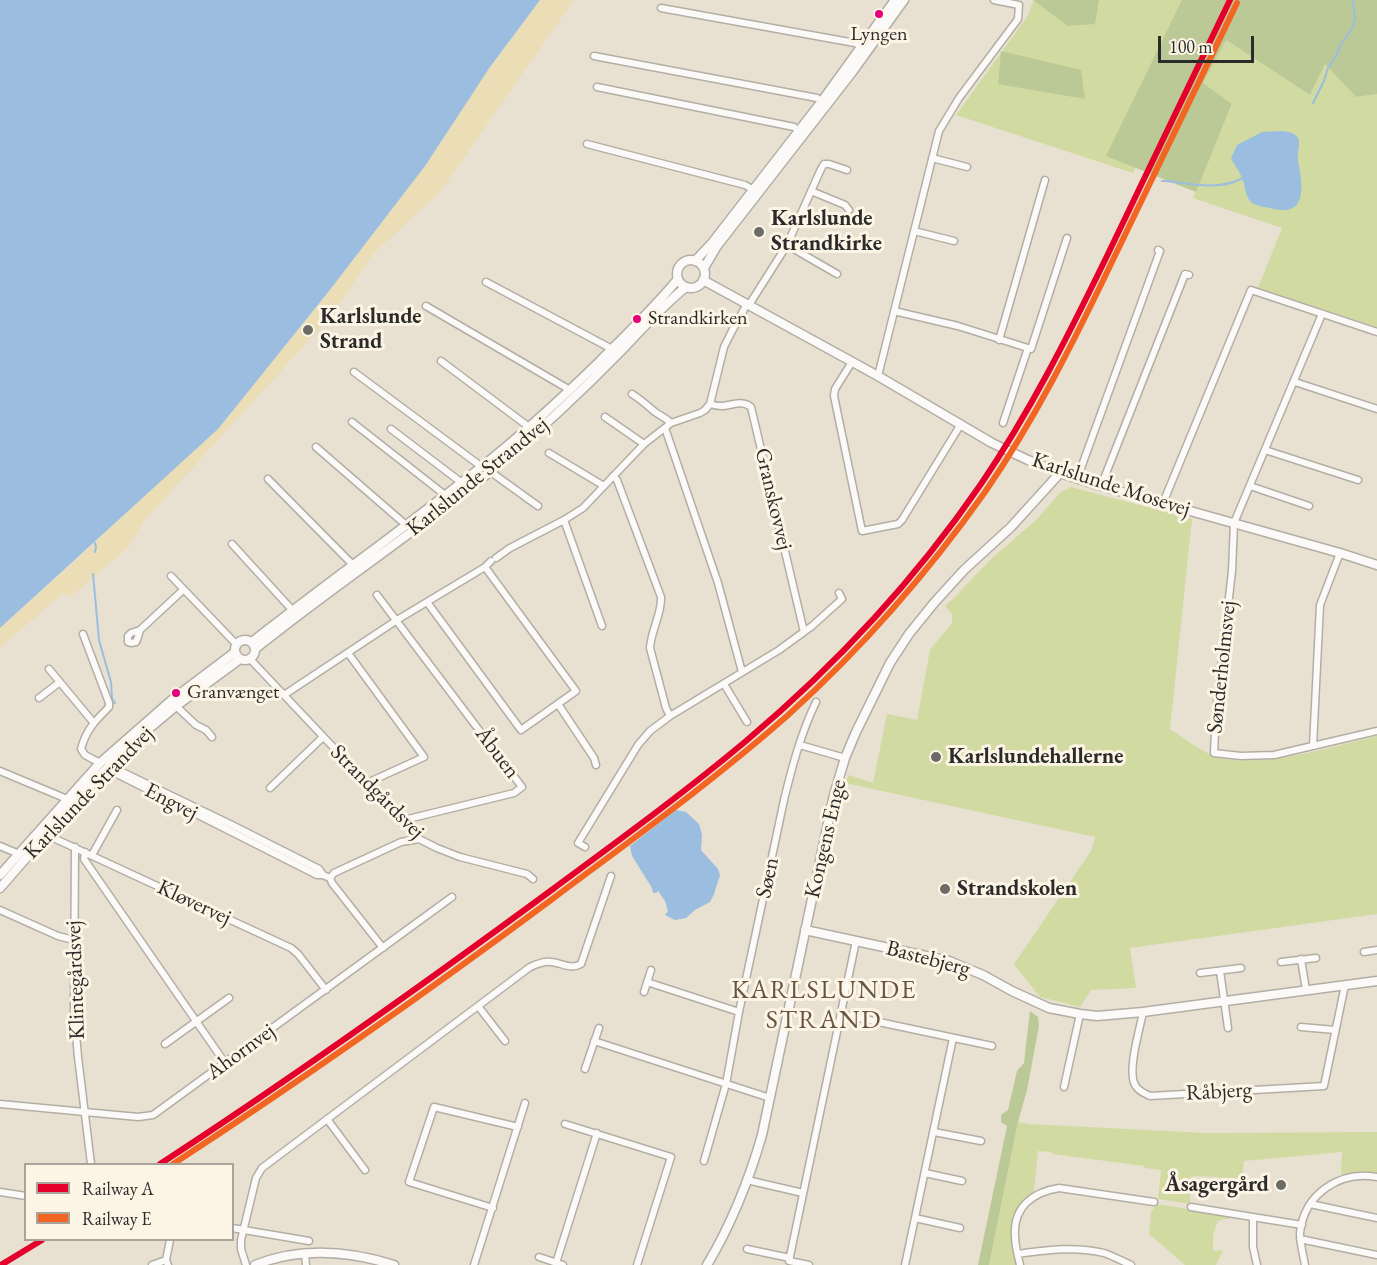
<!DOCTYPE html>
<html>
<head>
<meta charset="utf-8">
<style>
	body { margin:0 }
	#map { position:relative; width:1377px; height:1265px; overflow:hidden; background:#e8e1d1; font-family:"EB Garamond",serif }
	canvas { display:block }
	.legend { position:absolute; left:24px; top:1163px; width:210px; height:78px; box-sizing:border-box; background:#fcf5e5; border:2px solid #a8a49b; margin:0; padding:8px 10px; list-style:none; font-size:18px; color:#2b2b2b }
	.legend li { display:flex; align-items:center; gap:12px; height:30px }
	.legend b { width:30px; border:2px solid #a8a49b }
	.scale { position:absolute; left:1158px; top:36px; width:96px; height:27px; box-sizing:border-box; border:3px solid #2b2b2b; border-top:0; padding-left:8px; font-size:18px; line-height:21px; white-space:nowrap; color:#2b2b2b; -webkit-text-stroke:4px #fcf5e5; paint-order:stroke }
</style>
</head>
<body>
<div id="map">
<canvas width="1377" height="1265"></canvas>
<ul class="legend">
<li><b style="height:8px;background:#e4002b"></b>Railway A</li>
<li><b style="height:8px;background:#f26522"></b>Railway E</li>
</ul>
<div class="scale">100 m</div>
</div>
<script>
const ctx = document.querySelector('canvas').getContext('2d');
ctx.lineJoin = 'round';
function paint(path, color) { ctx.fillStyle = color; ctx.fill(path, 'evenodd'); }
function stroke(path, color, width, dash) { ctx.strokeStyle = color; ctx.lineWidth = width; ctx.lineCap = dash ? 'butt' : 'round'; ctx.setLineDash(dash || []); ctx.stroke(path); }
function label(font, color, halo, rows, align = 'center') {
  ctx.font = font + ' "EB Garamond",serif'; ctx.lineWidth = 6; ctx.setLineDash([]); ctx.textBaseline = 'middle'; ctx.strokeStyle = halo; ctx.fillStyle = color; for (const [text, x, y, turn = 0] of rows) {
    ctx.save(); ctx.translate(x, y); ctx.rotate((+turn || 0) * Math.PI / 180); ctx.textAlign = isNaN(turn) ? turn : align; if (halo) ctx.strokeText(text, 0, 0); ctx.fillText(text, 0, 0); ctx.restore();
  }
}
paint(new Path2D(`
	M1034 0H1215L1133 173 956 115 1027 17Z
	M1226 40 1310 95 1325 63 1356 97 1377 94V327L1258 288 1282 228 1193 198 1232 105 1203 83Z
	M1071 487 1192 519 1170 729C1182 737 1201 751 1214 756 1257 771 1333 746 1377 736V914L1130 948 1136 988 1091 990 1080 1007 1040 997 1014 964 1091 851 1095 837 845 783 849 775 873 783 887 714 917 720 930 650 952 623V614L945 606 954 598 989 561 1035 521 1061 492Z
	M1018 1122 1029 1124 1205 1133 1377 1132V1173L1363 1171 1342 1175 1341 1173 1342 1152 1244 1161 1242 1179 1198 1176 1190 1177V1204L1158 1199 1161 1170 1145 1168 1144 1166 1052 1154 1051 1152 1038 1151 1034 1191 1020 1205 1016 1214 1014 1250 1016 1265H989Z
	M1157 1204 1229 1216V1219H1223L1218 1221 1213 1235V1251L1223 1250 1216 1265H1185L1149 1234 1151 1212Z`), '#d1daa0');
paint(new Path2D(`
	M1099 0 1095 24 1068 26 1033 0Z
	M1182 0H1377V94L1356 97 1325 64 1310 95 1226 40 1203 83 1232 104 1196 192 1106 156Z
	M1001 51 1081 70 1085 99 998 84Z
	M1030 1011 1038 1017 1039 1026 1027 1090 1018 1122 989 1265H978L1007 1126 1001 1122V1115L1008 1110 1017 1071 1024 1063Z`), '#bbc997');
paint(new Path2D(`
	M540 0H574L440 192 373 254 332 315 143 522 129 547 70 597 63 593 0 648V628L95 543 286 345 329 291 490 67Z`), '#ebddb5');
paint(new Path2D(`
	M0 0H540L490 67 425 166 329 291 218 429 0 628Z
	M1282 131C1308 134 1296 146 1298 161 1302 182 1309 217 1274 209 1268 207 1258 207 1252 203 1244 196 1246 186 1242 178 1239 170 1234 165 1231 158L1237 145 1262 132Z
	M676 810 686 812 699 824 702 835 701 850 718 869 720 875 714 894 710 902 695 910 686 918 675 920 665 915 668 911 665 901 658 891 656 893H653L652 888 632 856 630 846Z`), '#9bbde0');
stroke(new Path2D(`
	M1313 103 1324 81 1328 68 1336 56 1341 44 1352 29 1355 18 1353 0
	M1162 181H1166C1193 184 1218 191 1243 178
	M95 543 96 547 95 552
	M93 574 99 640 111 682 112 698 115 703`), '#9bbde0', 2);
const street = new Path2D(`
	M661 8 855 43 862 47
	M594 56 817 98 822 101
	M597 87 794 127 799 131
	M587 144 745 185 752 189
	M932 158 967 167
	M811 191 845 205 849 210
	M914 231 954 241
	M787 245 837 274
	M486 282 612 349
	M749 305 787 245 821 169 824 164H829L847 170
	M426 306 570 390
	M894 311 958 326 1031 349 1067 238
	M1322 314 1234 523 1232 571 1216 711 1214 753 1241 756 1274 755 1377 731
	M999 340 1045 180
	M441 361 529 427
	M852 362 835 389 834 396 862 531 898 524 902 520 961 424
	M354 372 482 467
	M878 376 939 131 959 98 1018 19 1019 5 994 0
	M1295 382 1377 409
	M632 394C640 399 647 405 655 412 661 416 666 418 671 423
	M710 404C713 405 718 406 721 406 732 406 741 399 751 407L804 632
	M605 417 644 444
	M352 422 445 495
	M1003 423 1028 348
	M665 428 718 583 742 672
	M391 429 462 483
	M316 447 406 525
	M1265 450 1358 480
	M549 453 604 486
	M491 471 495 475 538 506
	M613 476 617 480 661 597C662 614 651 630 650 648L666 708 670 716
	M268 479 353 565
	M1077 479 1160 251 1158 250
	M1101 486 1185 274 1189 275
	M1250 486 1309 506
	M1163 503 1251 290 1377 332
	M564 520 602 626
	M232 544 294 612
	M496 558 510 548 564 520 583 508 644 444 671 423 700 413 705 410 710 404 724 347 732 331 747 304
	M171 576 236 644
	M377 595 522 787 514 793 404 820
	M427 602 521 730 576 691 485 567
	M140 630 138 637 136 642 131 643 128 642V636L131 633 140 630 183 590
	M83 634 109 703V707C95 721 86 730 81 749L85 755 100 763
	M348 653 424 757 367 783
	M250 659 367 783 404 820 419 839 437 848 460 857 527 874 533 879
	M49 669 93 722
	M724 684 747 722
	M284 695 397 620 485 567 491 561
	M39 698 60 682
	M558 704 594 758 596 765
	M176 706 196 725 206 730 212 737
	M800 745 845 758
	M1313 746 1320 605 1340 553
	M108 767 111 771 317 875H323L330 878 334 873 401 842 419 839
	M110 768H114L232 825 319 869 323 875
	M0 771 67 799
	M270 788 323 737
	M47 835 291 948 298 954 326 990
	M0 846 19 854
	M75 847 74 1011 78 1057 91 1164
	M585 847 578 843 638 745 650 731 670 716 779 650 812 626 842 599 839 593
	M85 852 84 859 225 1063
	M92 855 117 810
	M330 878 332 883 383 948
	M0 910 58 936 74 940
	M1364 952 1377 950
	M1301 959 1306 990
	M1281 962 1316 958
	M1220 971 1228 1028
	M1200 973 1241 968
	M647 982 739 1012
	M644 992 651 970
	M478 1006 505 1041
	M1143 1012C1140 1029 1127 1070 1135 1085 1138 1091 1144 1093 1150 1096L1324 1086 1345 985
	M841 1014 992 1046
	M1301 1027 1335 1030
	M594 1041 770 1098
	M165 1044 229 998
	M585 1069 599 1028
	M1064 1087 1080 1014
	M0 1104 138 1117 153 1115 452 897
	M327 1119 365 1170
	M565 1124 671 1157 637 1265
	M934 1132 981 1141
	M704 1161 726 1084 739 1012 784 800C792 767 801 733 816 702
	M925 1173 962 1181
	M747 1180 803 1193
	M0 1192 26 1196
	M1310 1204 1377 1218
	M1191 1207 1302 1225
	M493 1208 409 1182 434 1107 518 1127
	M1253 1217V1247L1257 1265
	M915 1218 960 1228
	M232 1228 309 1241
	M1300 1239 1377 1255
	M747 1249 790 1258
	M305 1253 306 1265
	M1018 1254C1047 1250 1075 1246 1104 1253 1113 1256 1122 1261 1131 1265
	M539 1257 563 1265
	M556 1263 597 1133
	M152 1265 166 1260
	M168 1265 166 1260 170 1240
	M246 1265 241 1249V1240L256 1178 262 1168 530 967C537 964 544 961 551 962 562 963 571 970 581 964L611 876
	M474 1265 525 1103
	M809 1265 789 1261 856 941
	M905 1265 953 1038
	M1020 1265C1018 1256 1015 1246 1015 1236 1013 1207 1033 1192 1059 1188L1154 1202
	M1305 1265C1303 1254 1300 1244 1300 1233 1304 1194 1340 1170 1377 1177`);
const secondary = new Path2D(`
	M677 274a14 14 0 1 1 28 0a14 14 0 1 1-28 0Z
	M695 261 712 243 822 101 895 0
	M704 268 717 246 853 71 904 0
	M703 280 878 376 992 443 1028 460 1060 473 1101 486 1340 553 1377 565
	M235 650a10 10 0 1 1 20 0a10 10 0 1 1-20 0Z
	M252 642C327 583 405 528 480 468 522 435 561 399 599 362 626 335 654 308 678 279
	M255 649C332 587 414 533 491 471 536 434 580 393 621 351 642 329 662 306 686 287
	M0 875 100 763 173 699 234 653
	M0 888 74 803 108 767 145 732 176 706 240 659
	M805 930 949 961 983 975 1012 991 1049 1008 1080 1014 1097 1016 1143 1012 1377 981
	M255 1265C300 1247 349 1251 394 1265
	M707 1265C731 1225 749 1180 762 1135L834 795 845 758 856 732 890 663 909 634 934 603 964 570 1011 527 1060 473`);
stroke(street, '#b3aea5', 9);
stroke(secondary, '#b3aea5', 11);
stroke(street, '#fcfaf8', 6);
stroke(secondary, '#fcfaf8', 8);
stroke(new Path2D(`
	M160 1164C294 1077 424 984 553 889 618 841 684 793 746 741 835 666 915 580 981 484 1030 412 1069 334 1107 256 1148 171 1189 85 1230 0
	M1 1265 42 1240`), '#e4002b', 6);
stroke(new Path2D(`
	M173 1164C302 1080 427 992 551 900 631 840 712 782 787 716 861 649 927 574 985 492 1034 421 1073 343 1110 266 1153 178 1194 91 1237 3`), '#f26522', 6);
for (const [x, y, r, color] of [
	[879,14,5,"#e5007d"],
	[759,232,6,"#6d6b65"],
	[637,319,5,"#e5007d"],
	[308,330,6,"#6d6b65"],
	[176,693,5,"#e5007d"],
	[936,757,6,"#6d6b65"],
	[945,889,6,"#6d6b65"],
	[1281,1185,6,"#6d6b65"]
]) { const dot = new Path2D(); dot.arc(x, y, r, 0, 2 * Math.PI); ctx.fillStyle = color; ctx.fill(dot); stroke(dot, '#fcf5e5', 2); }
label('20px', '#2b2b2b', '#fcf5e5', [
	["Lyngen",879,35,"center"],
	["Strandkirken",648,319],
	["Granvænget",187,693]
], 'left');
label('bold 22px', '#2b2b2b', '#fcf5e5', [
	["Karlslunde",771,219],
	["Strandkirke",771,244],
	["Karlslunde",320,317],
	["Strand",320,342],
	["Karlslundehallerne",948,757],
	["Strandskolen",957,889],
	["Åsagergård",1269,1185,"right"]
], 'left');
label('22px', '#2b2b2b', '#fcf5e5', [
	["Karlslunde Strandvej",478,477,-39],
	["Karlslunde Mosevej",1111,485,18],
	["Granskovvej",773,499,77],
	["Sønderholmsvej",1222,667,-84],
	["Åbuen",497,753,53],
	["Strandgårdsvej",377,792,45],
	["Karlslunde Strandvej",89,793,-46],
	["Engvej",171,802,27],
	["Kongens Enge",826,839,-77],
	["Søen",768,878,-78],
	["Kløvervej",194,903,25],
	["Bastebjerg",928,959,15],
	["Klintegårdsvej",76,980,-92],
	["Ahornvej",241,1052,-36],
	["Råbjerg",1219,1092,-3]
]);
ctx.letterSpacing = '1.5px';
label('26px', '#695444', '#fcf5e5', [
	["KARLSLUNDE",824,991],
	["STRAND",824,1021]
]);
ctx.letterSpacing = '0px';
</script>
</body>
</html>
